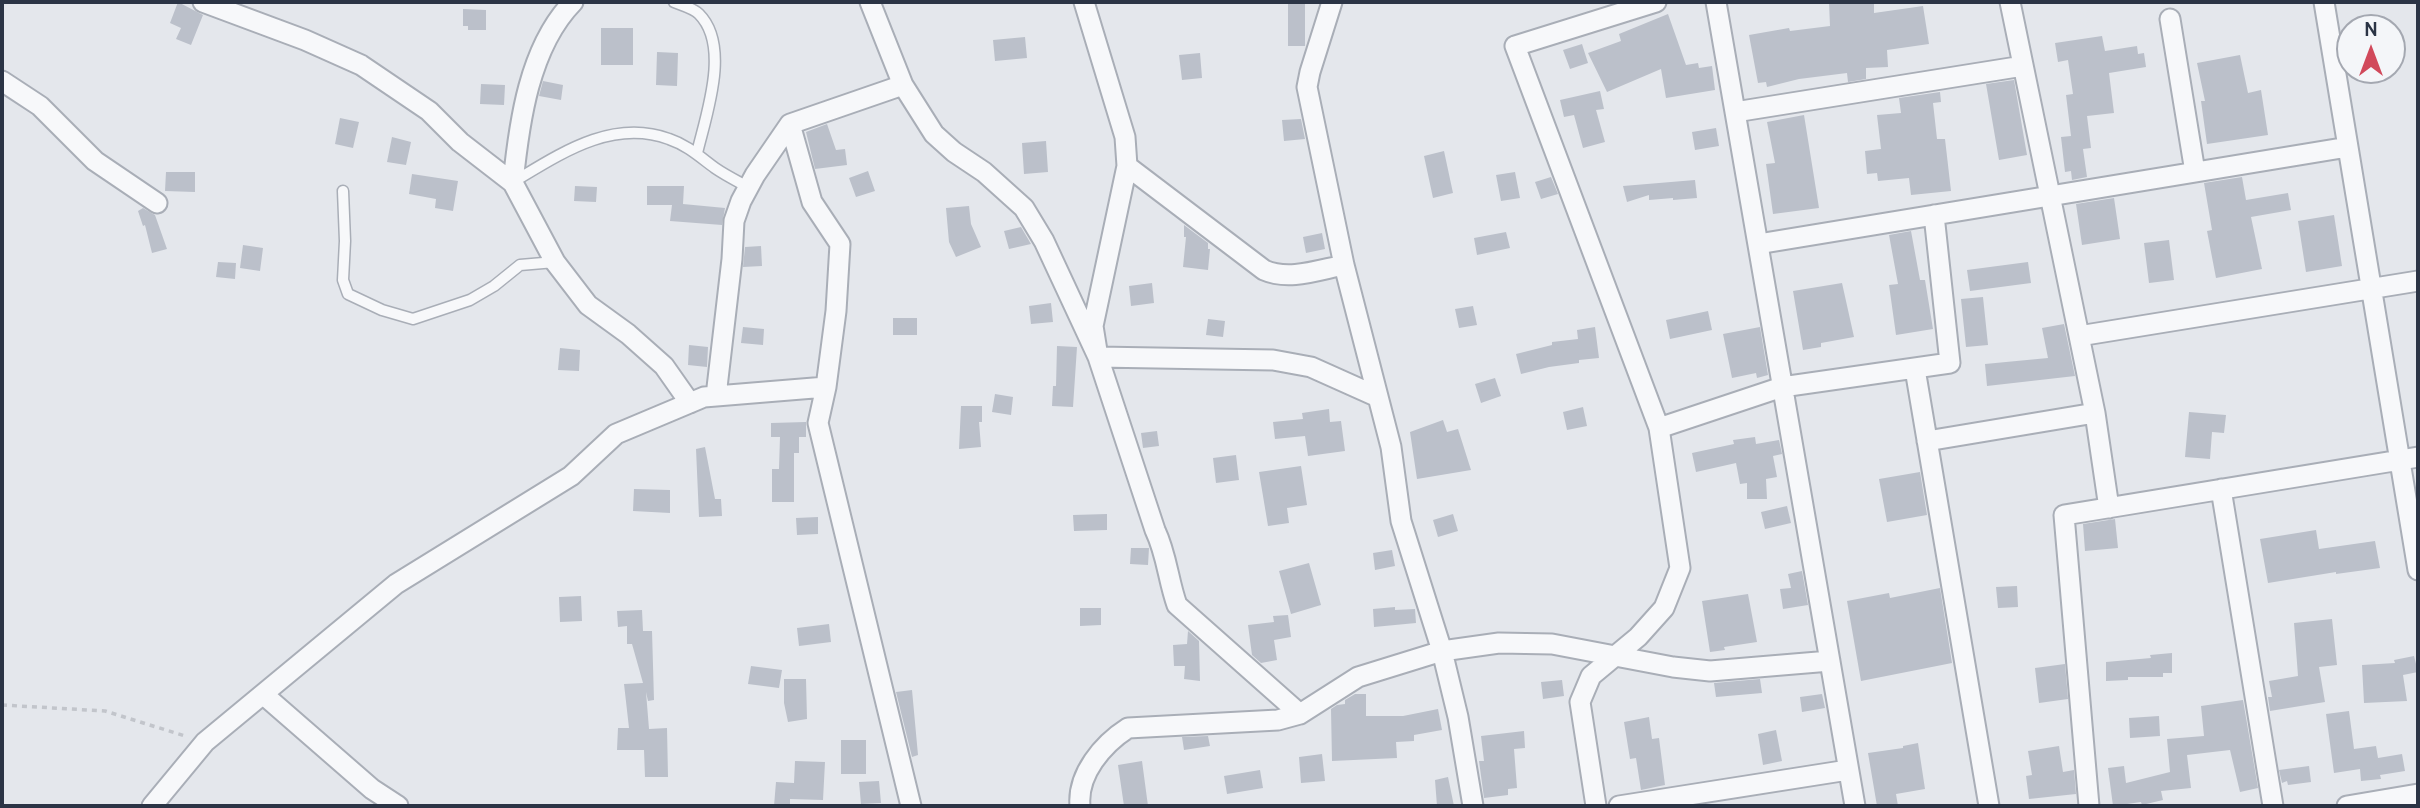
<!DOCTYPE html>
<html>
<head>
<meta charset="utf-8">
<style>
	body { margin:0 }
	#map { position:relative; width:2420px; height:808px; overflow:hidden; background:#e4e7ec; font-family:Cabin,sans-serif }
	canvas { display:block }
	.frame { position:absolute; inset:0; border:4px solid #2b3445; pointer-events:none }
	.north { position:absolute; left:2336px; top:14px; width:70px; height:70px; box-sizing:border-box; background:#f4f6f9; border:2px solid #a4a8b1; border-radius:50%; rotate:0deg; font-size:19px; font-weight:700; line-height:28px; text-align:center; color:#2b3445 }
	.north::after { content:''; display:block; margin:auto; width:24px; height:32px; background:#d1495b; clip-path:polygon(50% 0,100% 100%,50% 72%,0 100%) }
</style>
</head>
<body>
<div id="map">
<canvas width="2420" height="808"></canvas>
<div class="frame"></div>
<div class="north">N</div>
</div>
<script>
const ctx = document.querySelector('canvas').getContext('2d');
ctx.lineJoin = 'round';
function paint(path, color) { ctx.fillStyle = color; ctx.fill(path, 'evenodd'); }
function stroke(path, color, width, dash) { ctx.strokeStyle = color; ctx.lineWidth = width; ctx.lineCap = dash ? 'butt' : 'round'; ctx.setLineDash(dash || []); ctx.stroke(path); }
paint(new Path2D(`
	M178 2 203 15 191 45 176 39 181 28 170 23Z
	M1288 2H1305V46H1288Z
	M1829 2H1874V13L1923 6 1929 44 1887 50 1888 67 1866 68V79L1848 82 1847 73 1799 79 1767 87 1766 82 1758 83 1749 35 1789 28 1790 31 1830 26Z
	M463 9 486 10V30H468V26H463Z
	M1668 14 1686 65 1698 63 1699 68 1712 66 1715 90 1666 98 1661 69 1607 92 1588 53 1621 41 1619 34Z
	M601 28H633V65H601Z
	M2102 36 2105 51 2137 46 2138 54 2144 53 2146 67 2109 73 2114 113 2087 116 2091 148 2083 149 2087 177 2072 180 2071 171 2065 172 2061 137 2071 136 2066 95 2073 94 2068 60 2058 62 2055 43Z
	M1025 37 1027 58 995 61 993 40Z
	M1582 44 1588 63 1570 69 1563 50Z
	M657 52 678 53 677 86 656 85Z
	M1200 53 1202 78 1182 80 1179 55Z
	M2240 55 2248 93 2261 90 2268 135 2207 144 2201 101H2205L2197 63Z
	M2014 80 2027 155 1999 160 1986 84Z
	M543 81 563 85 561 100 539 96Z
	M481 84 505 85 504 105 480 104Z
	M1600 91 1604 109 1596 110 1605 142 1583 148 1574 115 1564 117 1560 100Z
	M1940 92 1941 102 1933 103 1937 139H1945L1951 191 1911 195 1909 178 1878 181 1877 173 1867 174 1865 151 1881 149 1877 115 1901 113 1899 98Z
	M1804 115 1819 208 1773 214 1766 164 1775 163 1767 122Z
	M340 118 359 122 353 148 335 144Z
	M1301 119 1305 139 1284 141 1282 120Z
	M827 124 836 150 845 149 847 165 815 169 806 132Z
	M1716 128 1719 146 1695 150 1692 132Z
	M392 137 411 142 406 165 387 162Z
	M1046 141 1048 172 1024 174 1022 143Z
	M1444 151 1453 193 1433 198 1424 156Z
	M868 171 875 191 856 197 849 178Z
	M166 172H195V192L165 191Z
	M1515 172 1520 198 1501 201 1496 175Z
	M412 174 458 181 453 211 435 208 436 199 409 194Z
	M1551 177 1558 194 1541 199 1535 182Z
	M2242 177 2246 200 2288 193 2291 210 2251 217 2262 269 2216 278 2207 231 2212 230 2204 183Z
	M1695 180 1697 198 1673 200V198L1649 200V195L1627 202 1623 186Z
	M575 186 597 187 596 202 574 201Z
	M647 186H684L683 204 725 208 722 225 670 221 672 205H647Z
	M2114 198 2120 239 2082 245 2076 204Z
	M969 206 971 224 981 247 956 257 949 242 946 208Z
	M143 208 155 215 167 249 152 253 145 225 143 226 138 211Z
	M2334 215 2342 266 2306 272 2298 221Z
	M1184 225 1208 243V249H1210L1208 270 1183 267 1186 237H1184Z
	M1021 227 1031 244 1009 249 1004 231Z
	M1911 231 1920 280H1925L1933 329 1896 335 1889 285 1898 284 1889 235Z
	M1506 232 1510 248 1477 255 1474 238Z
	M1322 233 1325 249 1306 253 1303 237Z
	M2169 240 2174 280 2149 283 2144 243Z
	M243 245 263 248 260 271 240 268Z
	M761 246 762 266 743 267 745 247Z
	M218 262 236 263 235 279 216 277Z
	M2028 262 2031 283 1970 291 1967 270Z
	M1152 283 1154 303 1131 306 1129 286Z
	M1842 283 1854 337 1821 343V347L1803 350 1793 291Z
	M1983 297 1988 345 1966 347 1961 299Z
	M1051 303 1053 322 1031 324 1029 306Z
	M1473 306 1477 325 1459 328 1455 309Z
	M1708 311 1712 330 1670 339 1666 320Z
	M893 318H917V335H893Z
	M1208 319 1225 321 1223 337 1206 335Z
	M2064 324 2075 376 1987 386 1985 364 2048 358 2042 328Z
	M743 327 764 329 763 345 741 343Z
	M1595 327 1599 358 1579 360V363L1549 367 1521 374 1516 354 1552 345V342L1578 339 1577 330Z
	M1760 327 1768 375 1757 378 1756 373 1732 378 1723 334Z
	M689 345 708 347 707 367 688 365Z
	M1057 346 1077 347 1073 407 1052 406 1053 386H1056Z
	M560 348 580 350 579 371 558 370Z
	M1495 378 1501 396 1481 403 1475 384Z
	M995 394 1013 397 1011 415 992 412Z
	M961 406H982V422H979L981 447 959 449Z
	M1583 407 1587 426 1567 430 1563 412Z
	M1329 409 1330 422 1341 421 1345 451 1308 456 1305 436 1275 439 1273 422 1303 419 1302 413Z
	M2189 412 2226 415 2224 433 2212 432 2210 459 2185 457Z
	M1443 420 1447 432 1458 429 1471 470 1417 479 1410 432Z
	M806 422V437H799V453H794V502H772V469H779L780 437H771V423Z
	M1157 431 1159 446 1143 448 1141 433Z
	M1755 437 1756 444 1779 440 1782 454 1773 456 1777 477 1766 479 1767 499H1747V483L1740 484 1736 463 1696 472 1692 453 1734 444 1733 440Z
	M705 447 715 499H721L722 516 699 517 696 449Z
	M1236 455 1239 480 1216 483 1213 458Z
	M1301 466 1307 505 1287 508 1289 523 1268 526 1259 472Z
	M1920 472 1927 515 1887 522 1879 479Z
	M634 489 670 490V513L633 511Z
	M1787 506 1791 523 1765 529 1761 512Z
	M1107 514V530L1074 531 1073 515Z
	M1453 514 1458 531 1438 537 1433 520Z
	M818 517V534L797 535 796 518Z
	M2115 519 2118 548 2085 551 2083 524Z
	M2316 530 2319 549 2375 541 2380 568 2336 574V572L2268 583 2260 539Z
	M1131 548H1149L1148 565 1130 564Z
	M1392 550 1395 566 1375 570 1373 553Z
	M1309 563 1321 605 1291 614 1279 571Z
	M1802 571 1808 605 1783 609 1780 589 1791 588 1788 574Z
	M2017 586 2018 607 1998 608 1996 587Z
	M1940 588 1952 663 1861 681 1847 601 1889 593 1890 598Z
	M1748 594 1757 642 1724 647 1725 650 1710 652 1702 601Z
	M581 596 582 621 560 622 559 597Z
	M1395 607V610L1415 609 1416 623 1374 627 1373 609Z
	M1080 608H1101V625L1080 626Z
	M642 610 643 631H652L654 700 648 701 646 692 649 729 667 728 668 777H645L644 750H617L618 728H629L624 684 643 683 632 644H627V626L618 627 617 611Z
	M1288 615 1291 637 1274 640 1277 660 1261 663 1252 655 1248 625 1274 622 1273 616Z
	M2332 619 2337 665 2319 667 2325 702 2270 711 2268 697H2272L2269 681 2298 676 2294 623Z
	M829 624 831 642 799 646 797 628Z
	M1188 631 1199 641 1200 681 1184 679 1185 666H1174L1173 645 1187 644Z
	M2172 653V673H2163V677H2128V680L2106 681V662L2151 658 2150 655Z
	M2414 656 2418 672 2403 675 2407 701 2364 703 2362 665 2395 663 2394 660Z
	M2065 664 2068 699 2039 703 2035 668Z
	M751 666 782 670 779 688 748 684Z
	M784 679H806L807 719 788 722 784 703Z
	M1760 679 1762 693 1716 697 1714 683Z
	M1562 680 1564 696 1543 699 1541 682Z
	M912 690 918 755 912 757 896 692Z
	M1355 694H1366V716H1403L1438 709 1442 730 1414 735V741L1396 742 1397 758 1332 761 1331 709 1337 705 1345 704V700Z
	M1822 694 1825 708 1802 712 1800 697Z
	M2243 700 2258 788 2240 792 2230 750 2187 755 2191 788 2161 791 2163 800 2142 805 2141 802 2113 806 2108 768 2124 766 2126 783 2170 772 2167 739 2204 736 2201 706Z
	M2349 711 2354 749 2376 746 2378 758 2402 754 2405 771 2380 775 2381 779 2361 781 2360 769 2334 773 2326 714Z
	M2159 716 2160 736 2130 738 2129 718Z
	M1649 717 1652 739 1659 738 1665 785 1641 790 1636 758 1630 759 1624 722Z
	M1776 730 1782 761 1763 765 1758 734Z
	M1524 731 1525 748 1514 749 1517 788 1508 789V795L1484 798 1479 761H1484L1481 736Z
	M1208 736 1210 746 1184 750 1182 737Z
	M841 740H866V774H841Z
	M1918 743 1925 789 1896 794 1898 806H1877L1868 753 1903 748V746Z
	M2059 746 2063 772 2074 770 2076 794 2029 799 2026 776 2032 775 2028 751Z
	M1322 754 1325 781 1301 783 1299 757Z
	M795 761 825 762 823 800 790 799V806H774L776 782 794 783Z
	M1142 761 1148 806H1124L1118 765Z
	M2309 766 2311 782 2288 785 2287 781 2282 783 2279 770Z
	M1260 770 1263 788 1227 794 1224 776Z
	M1448 777 1454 806H1437L1435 780Z
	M879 781 881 803 861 804 859 782Z`), '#bbc0ca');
const lane = new Path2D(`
	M674 2C681 5 693 8 699 14 731 46 706 115 697 153
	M513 182C560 154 612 118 669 139 687 145 700 157 715 168 725 175 737 181 748 187
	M343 191 345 241 343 280 348 294 382 310 413 319 470 300 494 286 520 265 555 262`);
const street = new Path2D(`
	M203 2 305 40 361 65 429 111 460 142 513 183 555 262 588 305 628 334 664 366 690 403
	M870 2 903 85 790 124 812 202 840 244 836 311 826 387 818 423 911 806
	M1084 2 1125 137 1127 166 1093 326 1098 357 1155 530C1167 555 1168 580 1177 605L1300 714
	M1332 2 1310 72 1307 87 1344 265 1391 447 1401 521 1442 651 1458 717 1473 806
	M1716 2 1855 806
	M2010 2 2095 413 2109 508
	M2324 2 2418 570
	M2170 19 2195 172
	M2 81 40 106 95 161 157 203
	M903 85 934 134 954 152 984 172 1024 208 1044 241 1098 357 1273 360 1311 367 1378 397
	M1735 112 2023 66
	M1127 166 1264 270C1289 281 1318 270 1344 265
	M513 183C519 123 529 47 573 2
	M1758 244 2348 147
	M2079 336 2418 281
	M1915 369 1989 806
	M716 396 732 259 734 221 741 201 755 175 790 124
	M1659 428 1782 387 1950 363 1934 215
	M1927 441 2095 413
	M2221 489 2273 806
	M264 695 372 789 398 806
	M152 806 205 742 396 584 571 476 616 434 704 397 826 387
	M1080 806C1077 774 1103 744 1128 728L1278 720 1300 714 1358 677 1442 651 1499 643 1552 644 1673 667 1710 671 1830 661
	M1596 806 1580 702 1591 676 1638 637 1664 608 1680 568 1659 428 1515 46 1656 2
	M1619 806 1848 770
	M2089 806 2064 515 2418 457
	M2347 806 2418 794`);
stroke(lane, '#a9aeb7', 13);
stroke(street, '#a9aeb7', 23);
stroke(new Path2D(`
	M2 705 105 711 185 736`), '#c2c5cb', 3.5, [5, 5]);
stroke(lane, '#f7f8fa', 10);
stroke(street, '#f7f8fa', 19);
</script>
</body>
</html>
